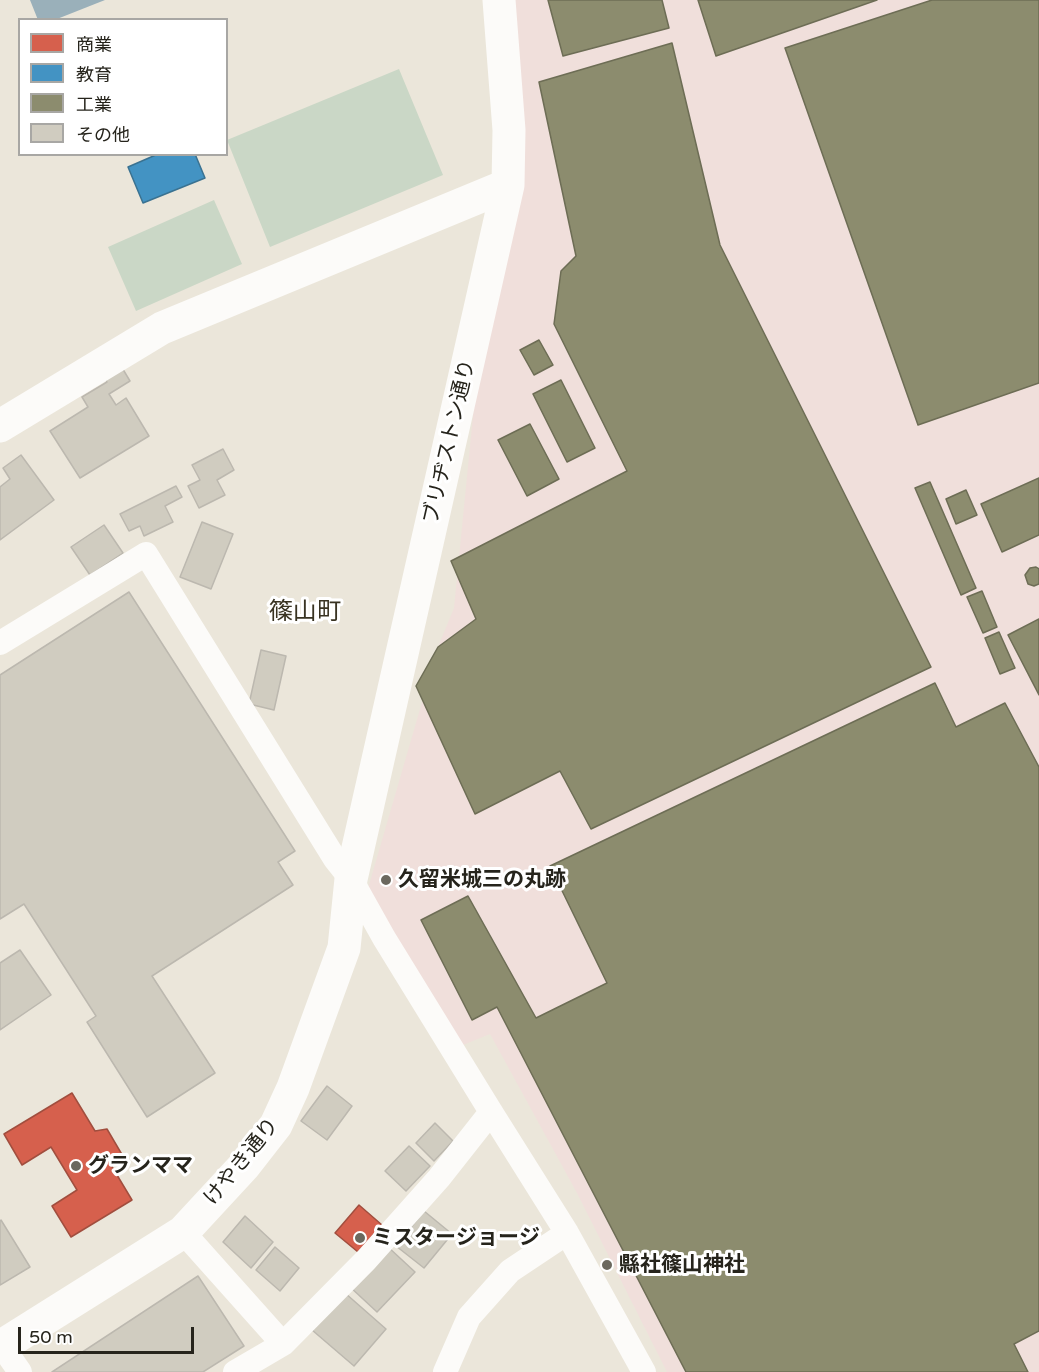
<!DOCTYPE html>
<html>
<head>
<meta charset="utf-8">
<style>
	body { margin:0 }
	#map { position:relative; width:1039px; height:1372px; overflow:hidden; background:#ebe6da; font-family:"Varela Round","Noto Sans JP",sans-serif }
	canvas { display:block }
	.legend { position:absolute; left:18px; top:18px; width:210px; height:138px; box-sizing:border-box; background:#fff; border:2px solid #a8a7a4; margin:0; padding:8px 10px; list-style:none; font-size:18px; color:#26241c }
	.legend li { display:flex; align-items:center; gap:12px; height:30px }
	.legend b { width:30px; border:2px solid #a8a7a4 }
	.scale { position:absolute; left:18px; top:1327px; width:176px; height:27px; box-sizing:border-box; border:3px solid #26241c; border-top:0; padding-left:8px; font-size:18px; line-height:21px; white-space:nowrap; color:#26241c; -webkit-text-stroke:4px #fff; paint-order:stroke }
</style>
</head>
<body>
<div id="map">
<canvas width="1039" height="1372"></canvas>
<ul class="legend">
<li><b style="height:16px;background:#d6604d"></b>商業</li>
<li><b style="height:16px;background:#4393c3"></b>教育</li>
<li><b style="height:16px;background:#8c8c6e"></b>工業</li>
<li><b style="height:16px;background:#d0ccc0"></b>その他</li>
</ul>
<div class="scale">50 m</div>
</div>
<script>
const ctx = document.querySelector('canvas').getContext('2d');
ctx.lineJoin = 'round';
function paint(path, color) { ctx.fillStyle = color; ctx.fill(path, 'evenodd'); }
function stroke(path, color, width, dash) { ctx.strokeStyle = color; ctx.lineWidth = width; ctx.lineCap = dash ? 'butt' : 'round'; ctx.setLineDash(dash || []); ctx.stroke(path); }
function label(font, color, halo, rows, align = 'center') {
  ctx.font = font + ' "Varela Round","Noto Sans JP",sans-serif'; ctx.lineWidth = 6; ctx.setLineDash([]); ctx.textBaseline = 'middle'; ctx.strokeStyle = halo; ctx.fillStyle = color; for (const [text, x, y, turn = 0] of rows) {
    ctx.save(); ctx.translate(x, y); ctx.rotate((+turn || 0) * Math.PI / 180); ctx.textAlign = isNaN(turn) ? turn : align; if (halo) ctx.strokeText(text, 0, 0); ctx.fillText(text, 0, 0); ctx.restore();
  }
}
paint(new Path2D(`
	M485 0H1039V1372H667L577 1193 490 1034 463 1045 367 892 438 647 454 608 499 153Z`), '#f0dfdb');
paint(new Path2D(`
	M399 69 443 175 270 247 227 140Z
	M214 200 242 264 136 311 108 247Z`), '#cad7c6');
paint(new Path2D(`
	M30 0H105L57 19 38 20Z`), '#9ab0ba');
const shops = new Path2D(`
	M72 1093 95 1131 107 1129 124 1158 111 1165 132 1200 71 1237 52 1206 77 1190 51 1147 22 1165 4 1134Z
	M359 1205 382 1225 358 1252 335 1233Z`);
paint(shops, '#d6604d');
stroke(shops, '#a14e3e', 1.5);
const schools = new Path2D(`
	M158 154H195L205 178 143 203 128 167Z`);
paint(schools, '#4393c3');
stroke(schools, '#3a7291', 1.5);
const industry = new Path2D(`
	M548 0H662L669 28 563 56Z
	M698 0H877L716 56Z
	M932 0H1039V383L918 425 785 48Z
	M672 43 720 245 931 667 591 829 560 771 475 814 416 686 438 647 476 619 451 561 627 471 554 324 561 271 576 256 539 82Z
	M539 340 553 365 534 375 520 350Z
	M561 380 595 448 567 462 533 394Z
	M530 424 559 479 527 496 498 440Z
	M1039 478V535L1002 552 981 504Z
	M930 482 976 588 961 595 915 488Z
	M966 490 977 515 956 524 946 499Z
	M1036 567 1039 569V584L1034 586 1028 584 1025 575 1030 568Z
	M982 591 997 627 983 633 967 597Z
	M1039 619V695L1008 635Z
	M999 632 1015 668 1000 674 985 638Z
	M935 683 956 727 1005 703 1039 767V1331L1014 1344 1028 1372H686L497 1007 472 1020 421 920 468 896 536 1018 607 983 550 866Z`);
paint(industry, '#8c8c6e');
stroke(industry, '#6d6d55', 1.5);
const building = new Path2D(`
	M118 361 130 381 109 394 116 405 126 398 149 436 80 478 50 431 88 407 82 397 107 382 101 371Z
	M223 449 234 470 217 480 225 495 199 508 188 486 200 480 192 465Z
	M21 455 54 500 0 540V487L10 479 3 468Z
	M176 486 182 497 165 506 173 522 144 536 140 526 129 531 120 514Z
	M202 522 233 534 211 589 180 577Z
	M104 525 123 553 90 575 71 547Z
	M129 592 295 851 278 862 293 885 152 976 215 1073 147 1117 87 1022 96 1016 24 904 0 919V675Z
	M261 650 286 656 274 710 249 704Z
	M20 950 51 995 0 1030V963Z
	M327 1086 352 1106 327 1140 301 1121Z
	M435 1123 453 1141 434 1161 416 1143Z
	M409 1146 430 1166 406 1191 385 1171Z
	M424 1211 452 1234 424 1268 396 1246Z
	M245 1216 273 1242 251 1268 223 1242Z
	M1 1220 30 1267 0 1285V1221Z
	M387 1246 415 1272 377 1312 349 1286Z
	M275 1247 299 1268 280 1291 256 1270Z
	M198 1276 244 1346 203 1372H52Z
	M345 1293 386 1329 354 1366 312 1330Z`);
paint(building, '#d0ccc0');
stroke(building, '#bcb8af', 1.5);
stroke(new Path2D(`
	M0 643 146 554 335 859 351 879 384 938 491 1112 567 1233 644 1372
	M183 1232 283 1344
	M0 1343 20 1372
	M235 1372 283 1344 366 1260 439 1178 491 1112
	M445 1372 469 1317 510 1271 567 1233`), '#fcfbf9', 24);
stroke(new Path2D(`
	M0 426 162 328 508 185
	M0 1347 183 1232 244 1166 276 1125 293 1088 344 948 351 879 508 185 509 130 499 0`), '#fcfbf9', 33);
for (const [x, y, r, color] of [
	[386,880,6,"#6b685e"],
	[76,1166,6,"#6b685e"],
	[360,1238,6,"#6b685e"],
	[607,1265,6,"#6b685e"]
]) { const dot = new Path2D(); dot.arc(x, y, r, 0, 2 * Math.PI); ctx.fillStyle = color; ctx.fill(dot); stroke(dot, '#fff', 2); }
label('21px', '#26241c', '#fff', [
	["ブリヂストン通り",450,442,-77],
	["けやき通り",242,1162,-51]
]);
label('bold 21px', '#26241c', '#fff', [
	["久留米城三の丸跡",398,880],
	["グランママ",88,1166],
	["ミスタージョージ",372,1238],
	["縣社篠山神社",619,1265]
], 'left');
label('24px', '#393322', '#fff', [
	["篠山町",305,613]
]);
</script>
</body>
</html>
